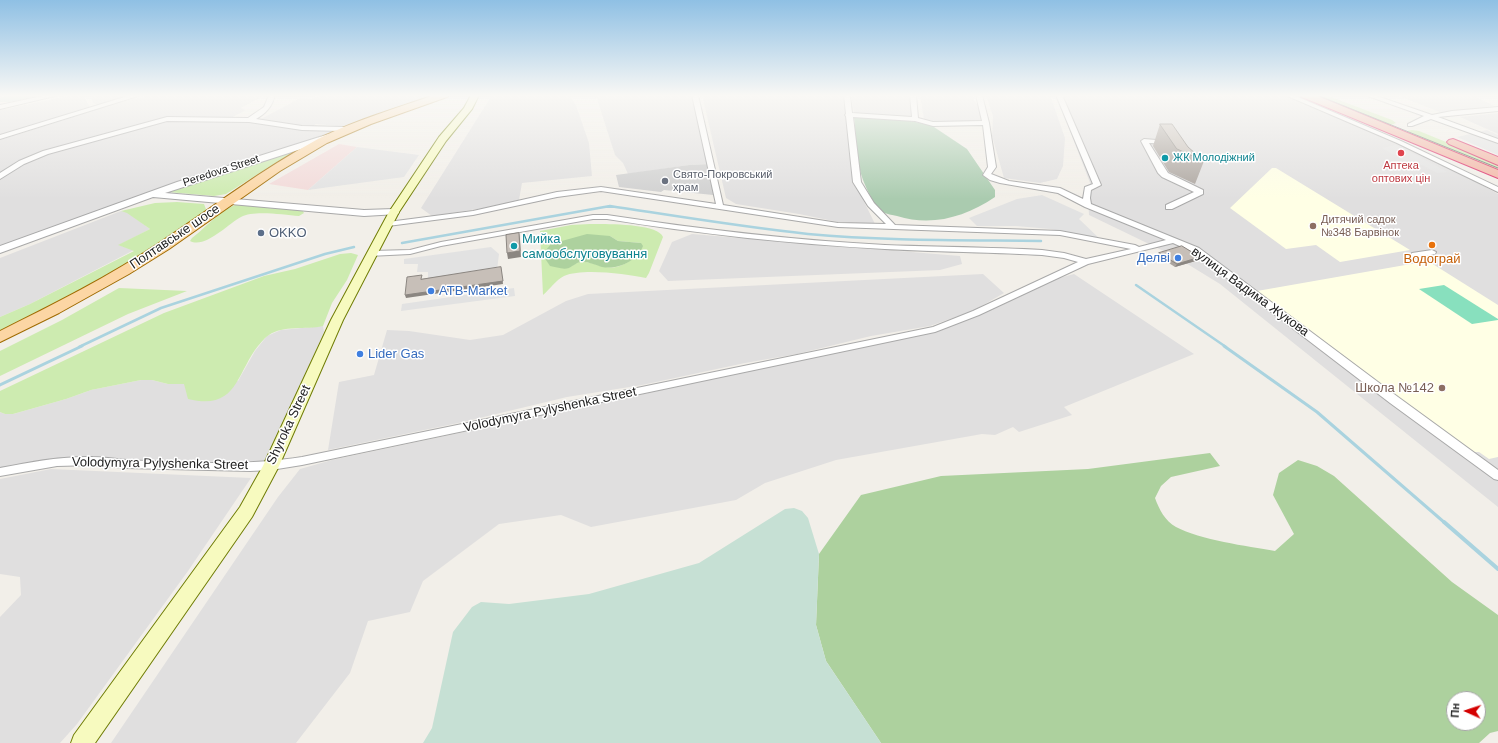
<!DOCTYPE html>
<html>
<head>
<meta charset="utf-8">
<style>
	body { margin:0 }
	#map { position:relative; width:1498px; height:743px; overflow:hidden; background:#f2efe9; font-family:Helvetica,sans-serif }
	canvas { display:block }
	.north { position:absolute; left:1446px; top:691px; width:40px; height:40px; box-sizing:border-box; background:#fff; border:1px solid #a7a7a7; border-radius:50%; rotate:273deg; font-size:11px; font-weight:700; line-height:16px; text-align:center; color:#222 }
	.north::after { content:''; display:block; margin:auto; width:14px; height:18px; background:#d40000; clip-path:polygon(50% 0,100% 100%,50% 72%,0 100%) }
</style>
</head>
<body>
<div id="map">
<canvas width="1498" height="743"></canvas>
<div class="north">Пн</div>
</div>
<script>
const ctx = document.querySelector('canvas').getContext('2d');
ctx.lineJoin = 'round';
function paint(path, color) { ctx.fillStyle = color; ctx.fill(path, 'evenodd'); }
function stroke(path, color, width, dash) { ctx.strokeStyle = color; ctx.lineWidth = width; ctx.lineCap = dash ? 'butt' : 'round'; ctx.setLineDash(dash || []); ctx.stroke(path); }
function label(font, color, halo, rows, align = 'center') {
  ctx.font = font + ' Helvetica,sans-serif'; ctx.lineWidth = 3; ctx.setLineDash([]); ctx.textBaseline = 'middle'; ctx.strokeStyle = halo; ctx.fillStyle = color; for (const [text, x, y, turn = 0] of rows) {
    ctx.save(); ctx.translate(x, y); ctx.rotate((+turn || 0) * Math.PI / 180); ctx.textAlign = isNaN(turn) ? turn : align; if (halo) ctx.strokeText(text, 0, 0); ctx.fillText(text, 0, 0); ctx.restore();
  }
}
paint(new Path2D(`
	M73 95H83L91 109 0 137V110Z
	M91 95H133L97 105 93 103Z
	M152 95 263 96 241 108 246 110 231 118 175 116 31 157 0 172V140L123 101Z
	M319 95H439L347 127 316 124 312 127 295 126 261 119 300 98 311 99Z
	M492 95H570L577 108 589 143 592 176 522 183 519 200 484 208 432 216 421 208Z
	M593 95H695L710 164 689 165 628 174 623 163 615 155 597 99Z
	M702 95H844L854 181 875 224 838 222 799 214 736 204 726 198Z
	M851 95H911L912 117 854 113Z
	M920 95H973L974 100 980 108 982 119 980 122H944L924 120Z
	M986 95H1050L1065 138 1063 166 1057 179 1040 183 1004 178 992 136 993 117Z
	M1056 95H1282L1390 140 1455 170 1498 194V507L1220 284 1176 257 1089 215 1088 197 1090 183Z
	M1498 113V134L1460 117Z
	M168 120 247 122 303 130H328L339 132 199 174 0 248V180L13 169 37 157 67 147Z
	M121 211 127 212 150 229 119 245 134 250 30 304 0 317V258Z
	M692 234 960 256 962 264 940 270 668 281 659 271 672 242Z
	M983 274 1004 293 973 311 930 326 871 336 797 354 745 363 642 385 567 397 463 422 328 450 339 382 374 375 387 330 409 331 470 340 503 335 566 301 588 294Z
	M1074 274 1194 354 1064 407 1072 415 1019 432 1013 427 995 435 982 434 836 460 765 483 736 500 591 527 561 515 499 524 423 581 410 612 368 621 350 673 296 743H111L278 497 300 469 332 460 662 390 939 329 989 311 1059 278Z
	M323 326 324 332 269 455 264 461 205 463 130 460H56L0 469V412L5 414H13L66 399 91 390 141 380H152L168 384 238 381 255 351 267 336 281 330Z
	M51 469 251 478 188 571 77 724 60 743H0V617L21 595 20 577 0 574V479Z`), '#e0dfdf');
paint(new Path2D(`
	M339 144 357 147 308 190 269 184Z`), '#f2dad9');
paint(new Path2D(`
	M1272 168H1276L1410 250 1340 262 1316 245 1286 249 1230 208Z
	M1428 261 1498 305V457L1489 459 1479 452H1471L1300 324 1257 291Z`), '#ffffe5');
paint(new Path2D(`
	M710 164 715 191 713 195 664 190 661 192 619 187 616 175 689 165Z`), '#d0d0d0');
paint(new Path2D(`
	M1311 95H1326L1392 120 1396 123 1391 125 1383 123Z
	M1412 130 1419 131 1498 163V171L1408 133 1407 131Z
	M293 152 226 194 214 196 168 192 192 182Z
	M177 202 204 204 207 212 133 260 78 291 0 332V317L30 304 134 251 118 245 150 229 127 213 121 211 155 203Z
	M242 203 253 204 266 208 302 210 304 213 299 216C283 215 254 210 241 217 228 224 205 249 190 241L192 238C207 227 223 206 242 203Z
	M590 224C604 224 658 223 663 237L649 273 646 278C626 274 583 268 564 276 556 280 550 289 543 295L540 231 571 225ZM610 236 618 241 641 243 640 253C633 258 626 265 616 267 604 270 591 260 579 262 576 263 572 266 568 268Z
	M351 253 358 255 347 280 332 303 323 326C306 330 283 325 269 335 264 338 262 342 258 346 236 374 237 411 188 399L184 384H168L152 380H141L91 390 66 399 13 414H5L0 412V391L164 313 264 276 295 269 340 254Z
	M119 288 187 291 128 314 0 376V351L62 320Z`), '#cdebb0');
paint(new Path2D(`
	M587 234 610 236 618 241 641 243 643 246C637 261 618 270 602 267 595 265 587 261 580 262 576 263 573 266 569 268 563 270 556 267 550 266L546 260V250L551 244Z
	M1210 453 1220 466 1171 477 1161 486 1155 498C1159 509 1165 521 1176 527 1200 540 1247 546 1275 551L1294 534 1273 495 1279 473 1298 460 1317 466 1334 476 1452 582 1498 615V731L1490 733 1479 743H881L826 661 816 625 819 554 861 495 941 476 1088 469ZM1454 699H1478V723H1454Z`), '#add19e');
paint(new Path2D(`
	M6 95H48L9 102H0V98Z
	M794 508 802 511 808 518 819 554 816 625 826 661 881 743H423L432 728 453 632 472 607 481 602 509 604 589 594 699 563 785 509Z`), '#c6e0d4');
paint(new Path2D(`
	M854 117 905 120 931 125 967 149 995 190V197C965 217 932 227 897 216 893 215 886 214 882 212 874 205 867 190 863 180 856 161 856 137 854 117Z`), '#aacbaf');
paint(new Path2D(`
	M1444 285 1498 319V320L1472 324 1419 289Z`), '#88e0be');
paint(new Path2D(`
	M1396 95H1471L1495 106 1442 113Z
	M1487 130 1498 135V155L1457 137Z
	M1396 145 1448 172 1437 173 1418 163 1403 160 1382 148Z
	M357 147 419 155 404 177 308 190Z
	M1042 195 1084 214 1079 219 1101 240 1050 229 1016 226H977L969 218 1017 199Z
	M491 247 499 254 497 270 428 280V272H417L418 264H404V259Z
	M514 288 515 296 401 311 402 304Z`), '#e2e2e2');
stroke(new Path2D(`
	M604 207H617`), '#aad3df', 2);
stroke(new Path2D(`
	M610 206C676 216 742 227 808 234 885 241 964 240 1041 241
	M402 243 610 206
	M1136 285 1226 347
	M79 347 161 308 325 254 354 247`), '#aad3df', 2.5);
stroke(new Path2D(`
	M1224 346 1317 412 1445 523
	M0 385 82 346`), '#aad3df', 3);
stroke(new Path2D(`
	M1444 522 1498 569`), '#aad3df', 4);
const minor = new Path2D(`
	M47 95H59L0 109V105Z
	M131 95H141L0 139V135Z
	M269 95H275C272 107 266 113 256 119L302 126 344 127 349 131 346 133 342 131 302 130 249 122 167 121 48 154 24 164 0 179V173L19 161 43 151 167 117 248 118 264 107Z
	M692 95H698L723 205 838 223 886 224 868 206 853 182 846 116 845 115 846 114 844 95H850L852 113 912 117 910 95H916L918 118 933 122 982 121 976 95H982L989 123 996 167 991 174 1009 181 1060 188 1083 199 1085 187 1093 184 1056 95H1062L1101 185 1091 190 1090 198 1091 204 1199 248 1398 397 1498 470V480L1494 479 1390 403 1193 252 1173 243 1088 264 979 315 935 332 302 465 271 470 250 471 126 468 94 465 57 466 0 476V468C31 462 61 456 93 457 104 457 115 459 126 460 183 463 246 466 302 457L933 327 973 311 1078 262 1064 258 1042 255C990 252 937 252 885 249 791 244 699 234 607 219H593L441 246 410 254 369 256 368 254 369 252 372 251 410 250 441 242 593 215H607C699 229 791 240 885 245 937 247 990 247 1042 250L1064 253 1086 259 1131 249 1060 235 838 227 601 191 557 197 473 215 388 226 384 224 388 222 473 211 557 192 601 187 716 204ZM853 117 915 121 933 126 983 125 988 167 983 175 990 180 1000 183 1058 193 1085 207 1166 240 1139 247 1135 245 1060 231 895 225 874 203 861 182Z
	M1285 95H1293L1401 141 1498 187V192L1397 143Z
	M1365 95H1374L1432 115 1452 111 1498 107V111L1438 117 1498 139V143L1431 119 1412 126H1408V124L1424 116Z
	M1144 139 1169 141V143L1167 144 1149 143 1168 173 1203 190V194L1172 209H1166V205L1194 192 1162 177 1158 173 1141 141Z
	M1432 250 1436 252 1435 254 1415 258 1411 255 1412 253Z`);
const tertiary = new Path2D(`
	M329 134 333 137 332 139 165 193 364 210 394 209 398 210 399 212 398 214 364 216 153 197 0 253V246L177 182Z`);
const secondary = new Path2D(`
	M471 95H479L472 109 446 141 399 212 343 320 279 466 252 517 95 743H71L74 735 240 507 263 466 331 320 389 212 439 137 464 108Z`);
const primary = new Path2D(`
	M434 95H449L447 97 371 124 327 143 280 171 169 249 129 274 59 313 0 342V331C54 304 108 277 159 243 212 208 262 169 318 139 355 120 395 109 434 95Z`);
const trunk = new Path2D(`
	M1301 95H1315L1498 170V178L1302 97Z
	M1453 139 1498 157V165L1449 144 1447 142 1449 140Z`);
stroke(minor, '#a9a9a9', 2);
stroke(tertiary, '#a9a9a9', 2);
stroke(secondary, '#707d05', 2);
stroke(primary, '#a06b00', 2);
stroke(trunk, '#dc2a67', 2);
paint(minor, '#fff');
paint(tertiary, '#fff');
paint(secondary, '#f7fabf');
paint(primary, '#fcd6a4');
paint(trunk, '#f2b4a3');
stroke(new Path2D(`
	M1317 95 1498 168`), '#707070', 1);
paint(new Path2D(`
	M1160 124 1204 161 1195 184 1169 172 1153 146Z
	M1159 253 1199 260 1175 267 1158 256Z`), '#aba49e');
paint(new Path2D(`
	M519 233 520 239 521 257 508 259 507 253Z
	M1200 257 1199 260 1175 267 1177 264Z
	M501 267 503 284 406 298 405 295Z`), '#8b8681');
const building = new Path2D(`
	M1160 124H1172L1188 147 1204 161 1177 149Z
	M519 233 520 251 507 253 506 235Z
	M1182 246 1200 257 1177 264 1159 253Z
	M501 267 503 281 405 295 407 277 422 275 421 279Z`);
paint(building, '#c7bfb8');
stroke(building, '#8b8681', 1);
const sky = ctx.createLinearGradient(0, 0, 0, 199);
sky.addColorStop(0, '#8fc0e4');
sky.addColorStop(0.48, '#f9f8f5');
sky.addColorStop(1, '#f9f8f500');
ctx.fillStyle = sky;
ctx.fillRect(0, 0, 1498, 199);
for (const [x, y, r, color] of [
	[1401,153,4,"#e0444e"],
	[1165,158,4,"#0f9aa8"],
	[665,181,4,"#6b7280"],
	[1313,226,4,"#8d6e63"],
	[261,233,4,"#5c6f8a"],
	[1432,245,4,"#e8710a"],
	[514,246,4,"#0f9aa8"],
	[1178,258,4,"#3f7fe0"],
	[431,291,4,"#3f7fe0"],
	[360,354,4,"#3f7fe0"],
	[1442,388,4,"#8d6e63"]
]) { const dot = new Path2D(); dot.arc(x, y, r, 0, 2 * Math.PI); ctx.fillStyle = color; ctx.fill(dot); stroke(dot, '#fff', 1.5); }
label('11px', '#0d838f', '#fff', [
	["ЖК Молодіжний",1173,158]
], 'left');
label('11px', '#be3a42', '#fff', [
	["Аптека",1401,166],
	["оптових цін",1401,179]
]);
label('11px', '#222', '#fff', [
	["Peredova Street",221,171,-18]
]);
label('11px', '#5b616d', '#fff', [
	["Свято-Покровський",673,175],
	["храм",673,188]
], 'left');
label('11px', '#785e54', '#fff', [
	["Дитячий садок",1321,220],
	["№348 Барвінок",1321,233]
], 'left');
label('13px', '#4e5e75', '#fff', [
	["OKKO",269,233]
], 'left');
label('13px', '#222', '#fff', [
	["Полтавське шосе",175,237,-34],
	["вулиця Вадима Жукова",1250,292,36],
	["Volodymyra Pylyshenka Street",550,410,-12],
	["Shyroka Street",289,425,-65],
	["Volodymyra Pylyshenka Street",160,464,1]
]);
label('13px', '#0d838f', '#fff', [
	["Мийка",522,239],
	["самообслуговування",522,254]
], 'left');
label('13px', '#366cbe', '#fff', [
	["Делві",1170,258,"right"],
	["ATB-Market",439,291],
	["Lider Gas",368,354]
], 'left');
label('13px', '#c56008', '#fff', [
	["Водограй",1432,259]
]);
label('13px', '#785e54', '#fff', [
	["Школа №142",1434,388]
], 'right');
</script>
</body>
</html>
